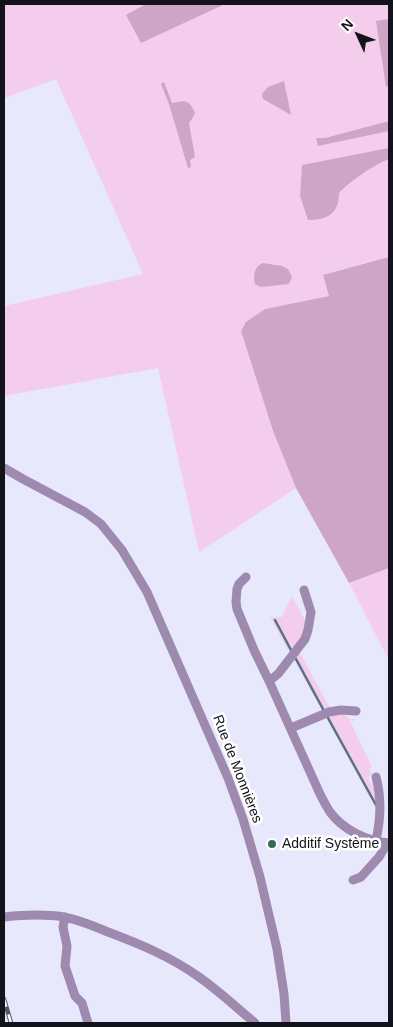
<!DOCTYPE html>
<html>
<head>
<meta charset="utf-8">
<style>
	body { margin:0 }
	#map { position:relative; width:393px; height:1027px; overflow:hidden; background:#e8e8fc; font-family:Helvetica,sans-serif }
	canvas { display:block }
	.frame { position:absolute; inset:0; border:5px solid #13131b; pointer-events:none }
	.north { position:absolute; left:333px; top:10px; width:50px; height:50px; -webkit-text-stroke:4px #fff; paint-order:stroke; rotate:313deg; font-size:14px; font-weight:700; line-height:20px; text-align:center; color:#13131b }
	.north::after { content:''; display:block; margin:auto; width:18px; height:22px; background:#13131b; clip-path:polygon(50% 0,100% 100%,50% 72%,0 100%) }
</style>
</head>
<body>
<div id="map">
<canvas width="393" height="1027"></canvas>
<div class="frame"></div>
<div class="north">N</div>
</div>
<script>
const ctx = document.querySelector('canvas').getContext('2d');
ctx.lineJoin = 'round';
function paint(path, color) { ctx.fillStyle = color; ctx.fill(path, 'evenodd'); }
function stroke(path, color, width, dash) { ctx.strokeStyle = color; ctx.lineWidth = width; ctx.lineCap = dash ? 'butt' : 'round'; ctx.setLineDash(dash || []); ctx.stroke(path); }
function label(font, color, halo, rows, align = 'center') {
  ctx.font = font + ' Helvetica,sans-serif'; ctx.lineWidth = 5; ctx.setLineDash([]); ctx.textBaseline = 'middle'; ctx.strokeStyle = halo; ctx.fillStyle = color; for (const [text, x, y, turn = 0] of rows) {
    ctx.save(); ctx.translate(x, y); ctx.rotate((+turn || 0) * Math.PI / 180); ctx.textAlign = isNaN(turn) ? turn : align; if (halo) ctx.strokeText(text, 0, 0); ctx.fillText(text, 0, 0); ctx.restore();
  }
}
paint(new Path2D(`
	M4 4H389V257L323 275 329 296 265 309 241 331 273 431 296 488 199 552 158 368 4 396V306L143 274 56 79 4 98Z
	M389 568V660L349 583Z
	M292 596 306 622 305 634 291 655 270 617H282Z
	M299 651 330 708 322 711 293 658Z
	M343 714 350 719H355V720L350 721 372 767 369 769 372 775 368 777 377 794 378 812 326 718H320Z`), '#f3cdeb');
paint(new Path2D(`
	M146 4H225L141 43 126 15Z
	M389 19V86L386 87 376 21Z
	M284 81 291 115 263 99 262 94 268 87Z
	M164 82 172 103C185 101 189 99 195 113L192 119 189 123 195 157 190 160 191 167 188 168 169 104 161 84Z
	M389 121V131L318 146 316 138H325Z
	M389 148V159C375 164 349 182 339 193 339 214 327 220 308 220L300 196 302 165Z
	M389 257V568L349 583 296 488 273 431 241 331 246 322 265 309 329 296 323 275Z
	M263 263 282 266 288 269 292 277 289 284 261 287 255 284C253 276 254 266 263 263Z`), '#cea5c6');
stroke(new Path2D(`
	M275 620 291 650
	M296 659 323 709
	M328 718 376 805`), '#53738a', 2.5);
stroke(new Path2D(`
	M4 468 23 479 85 512 101 524 122 550 147 592 228 778 243 819 260 877 277 949 284 994 286 1023
	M246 577 239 584 237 589 236 602 237 609 254 650 269 681 320 794C323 800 326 806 330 812 343 830 367 841 389 843
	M269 681 278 674 305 639 308 630 311 612 304 590
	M291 728 329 712 341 710 356 711
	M376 840C381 818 382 799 376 777
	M353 880 361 877 379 857 385 847 386 843
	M4 917C23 915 45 914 64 917 79 920 94 926 108 932 140 944 171 957 199 977 219 991 237 1008 255 1023
	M65 917 63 927 67 946 65 966 75 996 82 1003 88 1023`), '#9d8aae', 9);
const rail = new Path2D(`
	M4 999 11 1023`);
stroke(rail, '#575763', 4.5);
stroke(rail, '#fff', 2.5, [8]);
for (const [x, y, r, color] of [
	[272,844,5,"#336b53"]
]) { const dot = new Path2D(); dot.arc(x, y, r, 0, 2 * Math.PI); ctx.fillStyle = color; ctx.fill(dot); stroke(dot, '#fff', 2); }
label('14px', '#13131b', '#fff', [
	["Rue de Monnières",237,769,69]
]);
label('14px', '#13131b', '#fff', [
	["Additif Système",282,844]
], 'left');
</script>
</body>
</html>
